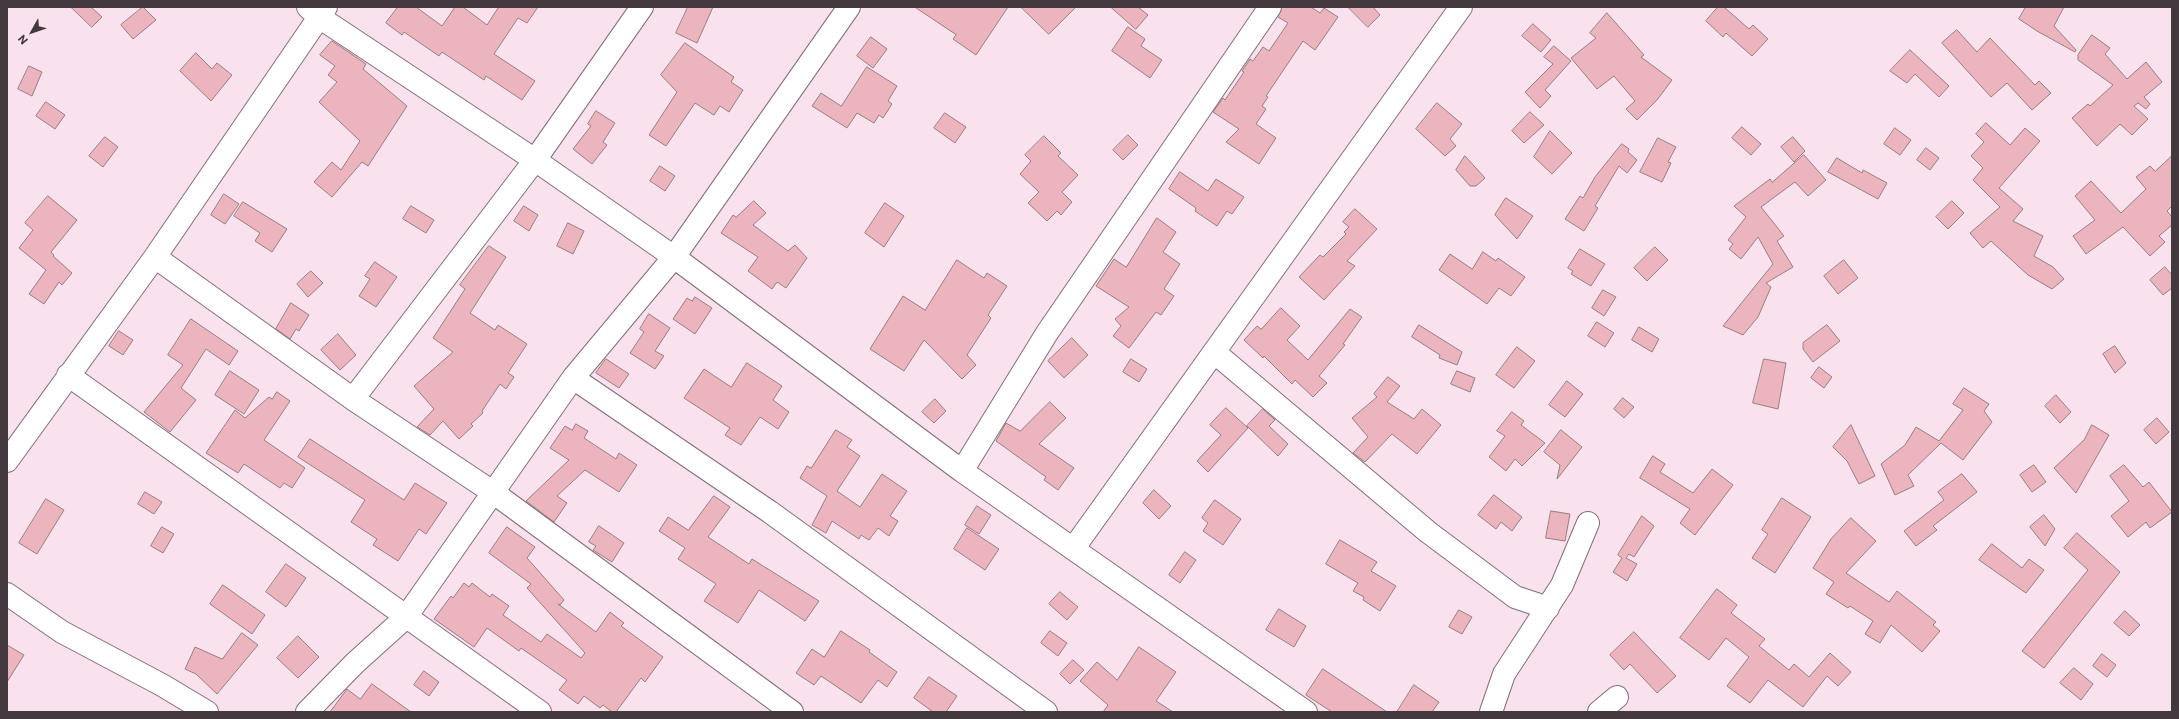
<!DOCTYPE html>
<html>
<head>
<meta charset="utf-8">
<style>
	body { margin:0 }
	#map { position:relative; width:2179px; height:719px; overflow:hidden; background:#f9e1ed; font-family:Commissioner,sans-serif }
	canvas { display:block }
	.frame { position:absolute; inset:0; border:8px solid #42393e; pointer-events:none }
	.north { position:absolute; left:12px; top:12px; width:40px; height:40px; -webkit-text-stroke:3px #f9e1ed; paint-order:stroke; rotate:230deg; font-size:11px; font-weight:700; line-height:16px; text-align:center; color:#42393e }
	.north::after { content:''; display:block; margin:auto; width:14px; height:18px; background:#42393e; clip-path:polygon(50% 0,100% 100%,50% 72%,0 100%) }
</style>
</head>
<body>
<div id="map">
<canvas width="2179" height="719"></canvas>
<div class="frame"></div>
<div class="north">N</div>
</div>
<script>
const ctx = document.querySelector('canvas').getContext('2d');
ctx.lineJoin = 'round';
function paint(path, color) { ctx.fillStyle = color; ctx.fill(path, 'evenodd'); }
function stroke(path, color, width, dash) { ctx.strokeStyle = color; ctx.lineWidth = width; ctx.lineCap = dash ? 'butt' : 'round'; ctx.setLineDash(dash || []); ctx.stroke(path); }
const building = new Path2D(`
	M71 7H91L102 17 92 27Z
	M143 7 156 20 133 39 121 25Z
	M398 7H416L442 26 455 7H463L487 25 498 8 495 7H538L527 23 518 18 494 54 535 81 522 100 486 76 484 80 442 52 439 56 404 32 402 35 386 23Z
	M688 7H713L697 43 676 33Z
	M915 7H1008L976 55 953 39 956 35Z
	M1021 7H1076L1049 34Z
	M1111 7H1138L1148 15 1136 29Z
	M1282 7H1311L1320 13 1324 8 1338 17 1315 50 1303 41 1266 96 1268 97 1262 106 1266 109 1256 124 1276 138 1259 164 1226 142 1239 129 1213 112 1223 98 1225 100 1244 72 1242 71 1250 59 1253 61 1263 47 1269 51 1288 23 1278 17Z
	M1348 7H1373L1380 15 1368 27Z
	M1718 7H1724L1749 29 1753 25 1768 39 1752 56 1726 33 1723 37 1706 21Z
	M2026 7H2064L2054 26 2076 50 2075 52 2037 31 2019 19Z
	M1607 13 1644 55 1641 57 1672 80 1657 100 1637 120 1626 109 1635 101 1614 76 1597 89 1571 58 1596 38 1590 33Z
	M1533 24 1551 40 1541 52 1522 36Z
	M1128 27 1145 39 1141 46 1162 60 1150 78 1112 51Z
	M1957 30 1977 52 1990 38 2035 85 2039 81 2051 93 2032 110 2007 83 1991 97 1942 43Z
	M2092 35 2110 48 2105 54 2127 79 2146 62 2162 82 2144 97 2150 104 2146 109 2138 103 2134 106 2148 119 2132 135 2120 124 2097 146 2072 118 2088 104 2090 106 2113 85 2078 60V55Z
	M871 37 887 49 873 68 857 56Z
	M332 41 366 64 363 69 407 106 368 166 362 162 332 197 314 182 332 162 341 170 360 141 319 102 337 82 328 75 335 66 320 55Z
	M685 43 734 77 731 82 743 90 729 112 720 106 714 115 695 103 666 146 649 135 677 92 661 75Z
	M1554 46 1571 61 1545 90 1551 96 1540 108 1525 92 1553 64 1544 57Z
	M1910 50 1949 86 1939 97 1915 74 1907 83 1890 71Z
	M196 53 212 69 217 63 232 75 211 101 180 71Z
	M29 66 42 72 32 96 18 89Z
	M867 67 897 86 888 101 892 104 883 118 879 115 874 123 857 113 847 128 812 106 821 93 841 106Z
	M46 102 65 115 55 129 36 116Z
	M1437 103 1462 124 1450 139 1456 146 1445 156 1416 129Z
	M596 111 615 123 603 142 607 145 592 164 573 149 591 126 588 124Z
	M1530 112 1544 125 1524 143 1512 131Z
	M945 113 966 127 955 143 934 128Z
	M1986 123 2010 145 2025 128 2040 141 1999 188 2023 209 2013 221 2043 236 2034 256 2053 267 2064 279 2052 289 2028 275 1991 241 1983 248 1970 233 2000 207 1973 180 1983 168 1971 156 1984 142 1976 134Z
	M1742 127 1761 144 1751 155 1732 138Z
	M1895 128 1911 140 1900 155 1884 144Z
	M1550 131 1572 153 1552 174 1534 157Z
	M1128 135 1138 145 1123 160 1113 150Z
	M1044 136 1061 153 1058 156 1078 175 1062 192 1072 202 1061 215 1057 211 1047 221 1028 203 1039 192 1020 174 1031 161 1025 155Z
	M105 137 118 147 103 167 89 156Z
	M1793 137 1805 151 1794 162 1781 147Z
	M1658 138 1676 147 1668 162 1671 163 1662 182 1640 172Z
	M1622 144 1629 149 1628 152 1637 160 1627 173 1619 166 1595 206 1598 208 1584 231 1565 219 1580 196 1583 198 1595 177Z
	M1926 148 1939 158 1930 170 1917 160Z
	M1804 155 1826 180 1808 196 1795 182 1761 207 1784 236 1777 241 1793 267 1766 283 1771 287 1758 317 1743 335 1723 326 1773 264 1758 237 1741 259 1729 249 1733 244 1728 240 1746 217 1734 206 1770 179 1772 182Z
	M1465 156 1485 178 1476 186H1470L1456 170Z
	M2172 156V206L2167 211 2172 217V225L2159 236 2165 242 2150 256 2123 227 2086 254 2073 236 2095 220 2075 196 2091 181 2121 213 2146 189 2136 177 2150 166 2155 171Z
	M1837 158 1862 173 1863 170 1887 183 1878 199 1828 172Z
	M660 166 675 176 665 191 650 181Z
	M1180 172 1208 191 1216 179 1244 197 1232 214 1227 211 1217 226 1195 211 1196 208 1169 189Z
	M224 194 239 204 225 224 211 215Z
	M48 196 77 220 51 252 54 255 53 256 72 273 62 285 59 282 44 304 29 294 46 270 19 248 33 230 25 223Z
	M1506 198 1533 216 1517 239 1495 215Z
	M754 201 766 213 753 225 788 251 795 245 807 258 786 288 777 282 772 289 748 271 758 257 721 233 733 215 736 217Z
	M1952 201 1964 213 1948 229 1936 217Z
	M243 202 287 229 272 252 255 241 260 233 234 216Z
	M885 203 904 216 884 247 865 233Z
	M411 206 434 220 426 233 403 219Z
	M524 206 538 215 529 231 514 221Z
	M1355 209 1377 229 1347 261 1355 266 1324 300 1299 277 1320 255 1323 257 1346 234 1344 232 1349 227 1343 222Z
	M1157 218 1176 232 1163 252 1180 264 1164 289 1174 296 1161 315 1156 312 1129 348 1113 336 1121 326 1115 319 1129 307 1096 286 1114 259 1126 267Z
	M568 223 584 231 573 254 557 246Z
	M489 246 506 257 470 313 495 330 498 325 527 344 508 373 514 377 506 389 500 384 482 411 483 413 471 424 473 426 459 439 443 421 430 435 417 427 434 409 414 386 453 352 433 338 465 289 460 285Z
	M1655 247 1668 260 1647 281 1634 268Z
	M1580 249 1605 264 1591 286 1571 274 1573 271 1568 268Z
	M1483 252 1496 261 1498 258 1525 277 1511 296 1499 288 1487 304 1439 270 1450 254 1472 269Z
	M957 260 984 278 987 273 1007 286 988 315 991 318 967 355 976 365 962 379 924 340 904 371 870 349 903 296 925 310Z
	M1844 260 1858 278 1838 294 1824 276Z
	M375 262 397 277 376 307 359 296 370 279 365 276Z
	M2165 267 2172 275V288L2163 295 2150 280Z
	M311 271 323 283 308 297 297 284Z
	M1603 290 1616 297 1604 316 1592 308Z
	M695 297 712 308 695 334 673 319 687 298 692 301Z
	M291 303 309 315 299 331 296 329 290 339 276 329Z
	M1281 308 1300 326 1287 340 1308 360 1350 309 1362 317 1343 344 1345 345 1319 376 1327 383 1313 397 1295 380 1292 384 1264 356 1263 358 1244 340 1257 326 1261 329Z
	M649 314 670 328 655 351 664 356 655 369 630 353 644 332 640 329Z
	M191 319 238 351 229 365 206 349 181 388 196 400 170 432 144 412 183 365 168 355Z
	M1597 322 1614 333 1605 347 1588 336Z
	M1419 325 1462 352 1457 365 1439 358 1440 355 1412 337Z
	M1827 325 1840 341 1813 362 1803 349V343Z
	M1639 327 1659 339 1652 352 1632 340Z
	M119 331 133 340 123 355 109 346Z
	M338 334 356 355 340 370 321 350Z
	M1072 338 1088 355 1064 378 1048 361Z
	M2115 346 2126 363 2115 373 2103 354Z
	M1517 347 1535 361 1514 388 1496 375Z
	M606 359 629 374 619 388 596 373Z
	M1131 359 1147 369 1139 382 1123 372Z
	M1764 359 1786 363 1778 409 1753 403Z
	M747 363 782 386 773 400 789 412 778 429 760 417 741 445 725 435 730 428 684 398 704 369 731 387Z
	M1819 367 1832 377 1824 388 1811 378Z
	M230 371 259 390 244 414 215 395Z
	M1457 371 1475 378 1470 392 1451 384Z
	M1388 377 1400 386 1387 402 1414 419 1422 409 1441 425 1417 454 1392 434 1365 462 1353 453 1368 437 1352 418 1377 397 1374 394Z
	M1567 381 1583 394 1565 417 1549 405Z
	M1964 388 1989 404 1984 411 1992 422 1963 460 1941 443 1908 475 1914 486 1895 495 1881 464 1905 445 1916 427 1939 441 1963 410 1953 404Z
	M277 392 290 401 264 440 305 468 292 488 284 483 280 488 244 464 238 473 206 453 235 410 245 418 269 397 272 399Z
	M2056 395 2071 412 2060 423 2045 406Z
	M1623 398 1634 407 1624 418 1614 409Z
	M935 399 946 411 934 423 922 412Z
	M1050 402 1066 418 1039 444 1074 468 1058 490 1044 480 1046 477 996 441 1006 423 1020 431Z
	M1226 408 1248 428 1208 472 1197 461 1221 435 1210 425Z
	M1263 409 1275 420 1269 426 1288 444 1278 456 1247 426Z
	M1512 412 1524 421 1521 425 1545 443 1522 466 1515 459 1506 471 1489 457 1505 436 1497 431Z
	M2157 418 2169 432 2156 444 2144 430Z
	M576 424 588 431 584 438 616 459 619 453 637 465 619 492 585 470 557 496 567 503 554 522 526 501 569 460 550 448 565 426 572 430Z
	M1851 425 1875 476 1859 484 1847 461 1833 447Z
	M2092 425 2109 435 2076 493 2054 468 2084 440Z
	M836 430 852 440 847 447 860 456 837 491 860 507 882 474 907 491 890 516 898 521 889 536 878 528 869 540 861 535 859 539 832 521 826 533 812 525 827 496 800 478 807 466 811 468Z
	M1561 430 1582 447 1557 479 1560 465 1544 452Z
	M310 439 404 500 415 483 447 503 426 534 419 529 398 561 373 545 377 539 351 522 365 500 298 457Z
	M1653 456 1665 464 1660 472 1693 493 1712 469 1733 485 1695 535 1680 523 1690 509 1640 478Z
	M2034 465 2046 482 2032 492 2020 475Z
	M2124 465 2143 487 2149 482 2172 512 2150 528 2146 522 2128 537 2111 516 2129 501 2110 476Z
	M1962 474 1977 492 1933 526 1937 530 1916 546 1904 531 1944 500 1938 492Z
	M1154 490 1171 506 1159 519 1143 503Z
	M145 492 162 502 154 514 138 504Z
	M1494 495 1522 517 1512 531 1501 522 1496 529 1478 515Z
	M714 496 730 507 708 537 749 564 752 559 819 601 805 621 759 590 738 623 704 601 716 584 678 559 685 548 659 531 668 517 688 530Z
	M1782 498 1811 517 1775 573 1752 558 1768 534 1762 530Z
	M46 499 64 510 37 554 19 543Z
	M1215 500 1241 519 1223 545 1203 531 1208 523 1202 518Z
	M977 506 991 515 979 534 965 525Z
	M1551 511 1570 514 1565 541 1546 538Z
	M2044 515 2055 529 2045 546 2030 527Z
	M1642 516 1654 526 1634 557 1629 554 1626 558 1637 564 1627 581 1613 572 1622 558 1618 555Z
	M1851 518 1876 541 1846 573 1889 602 1897 591 1936 622 1933 625 1940 631 1922 652 1891 625 1880 643 1865 634 1873 621 1850 606 1848 608 1826 594 1834 582 1813 568 1831 539Z
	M599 526 624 543 612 562 593 550 596 546 589 542Z
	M162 527 174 534 163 553 151 546Z
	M507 527 535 547 527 558 564 600 560 605 558 604 596 632 610 612 624 623 621 626 663 657 645 682 641 678 616 712H612L603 705 600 708 584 696 578 704 559 690 567 680 521 648 519 651 487 628 474 647 434 619 451 596 453 598 464 583 469 587 472 583 490 597 492 594 509 606 503 615 541 642 547 634 581 658 585 653 527 588 531 584 489 553Z
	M967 528 999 549 985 570 954 549Z
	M2077 533 2120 572 2044 668 2022 651 2088 570 2064 548Z
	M1340 540 1377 562 1371 571 1396 586 1380 611 1363 600 1364 597 1353 591 1358 583 1326 564Z
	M1992 544 2022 568 2029 559 2044 570 2026 593 1979 560Z
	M1185 552 1196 560 1180 583 1169 575Z
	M286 564 306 578 286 607 266 592Z
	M223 585 265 615 252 634 210 604Z
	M1717 589 1737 605 1731 613 1765 639 1759 646 1789 670 1794 664 1809 677 1830 653 1851 672 1838 686 1827 676 1803 707 1768 680 1750 703 1727 686 1749 657 1726 638 1709 660 1680 638Z
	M1060 592 1078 607 1067 620 1049 604Z
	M1279 609 1306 626 1294 647 1266 630Z
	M1459 610 1472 617 1462 634 1449 627Z
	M2125 611 2140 625 2129 636 2114 623Z
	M841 631 870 650 869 652 897 672 887 687 878 680 861 703 821 676 814 685 796 673 812 649 824 657Z
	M1050 631 1067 643 1058 656 1041 643Z
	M1634 632 1676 676 1657 693 1630 664 1624 670 1610 655Z
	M242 633 258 645 217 694 196 674 185 669 195 647 222 659Z
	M298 636 319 657 298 678 277 658Z
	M7 645 24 655 7 682Z
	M1139 647 1176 672 1156 701 1173 712H1103L1108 705 1080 681 1097 662 1117 680Z
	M2102 654 2116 665 2107 677 2093 666Z
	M1073 660 1084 670 1070 684 1060 674Z
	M2074 668 2093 684 2081 700 2060 683Z
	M1323 669 1387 712H1332L1306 695Z
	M424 671 439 682 429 696 414 685Z
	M929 677 957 696 946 712H933L914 698Z
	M372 684 411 712H330L347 689 360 699Z
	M1414 685 1439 702 1432 712H1397Z`);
paint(building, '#ecb4bd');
stroke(building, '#977e82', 1);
const minor = new Path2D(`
	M308 7 319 17 535 160 674 257 962 471 1306 712
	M155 257 353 399 494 493 792 712
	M1214 352 1428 532 1515 597 1548 608
	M68 375 540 712
	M573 378 770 512 1046 712
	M353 399 535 160 642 7
	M7 461 155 257 326 7
	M962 471 1047 333 1270 7
	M1073 549 1461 7
	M7 594 62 632 162 685 207 712
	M307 712 355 663 406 617 573 378 674 257 849 7
	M1491 712 1504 674 1562 585 1588 523
	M1599 712 1617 697`);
stroke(minor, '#836e79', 24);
stroke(minor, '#fff', 22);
</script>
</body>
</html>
